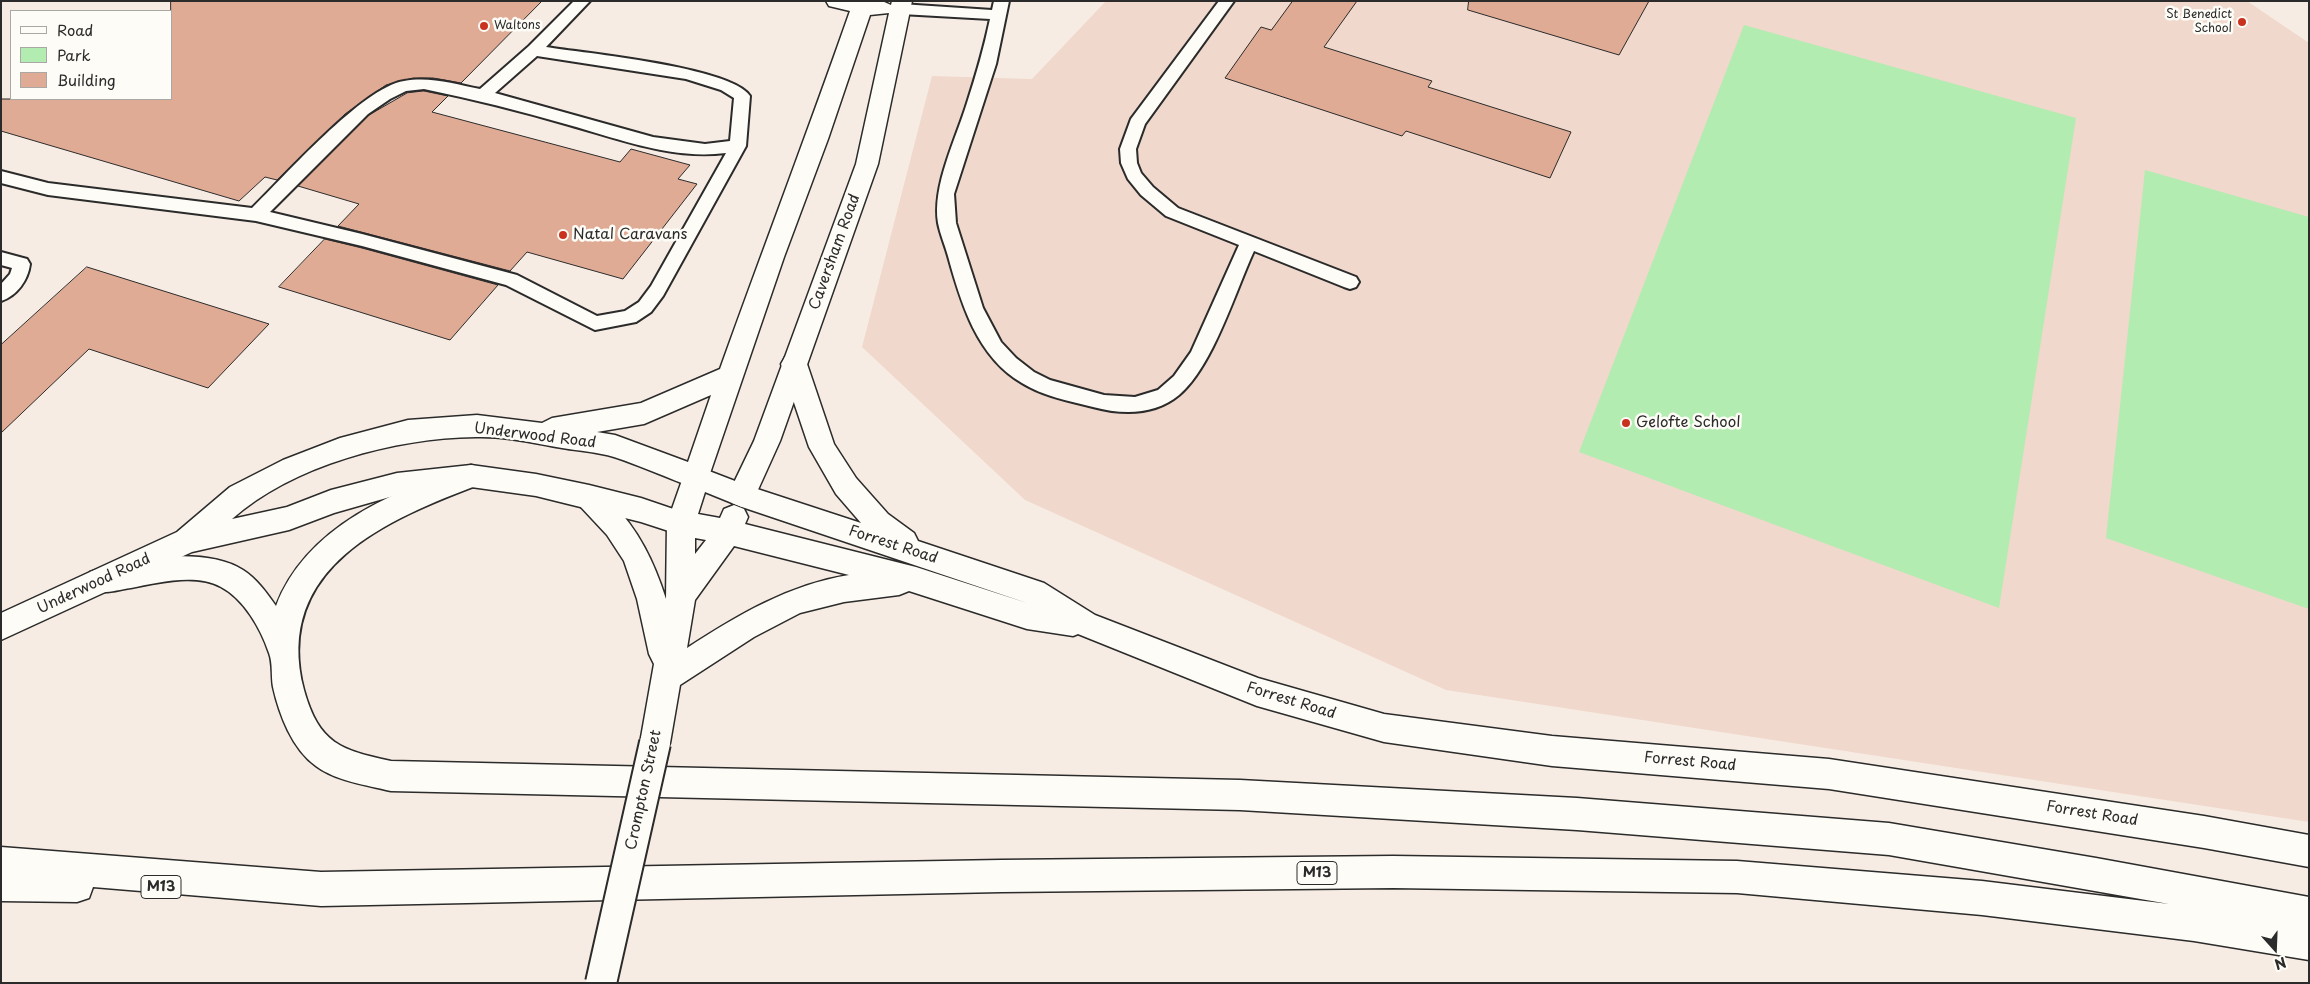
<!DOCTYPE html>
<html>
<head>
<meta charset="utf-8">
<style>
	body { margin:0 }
	#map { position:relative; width:2310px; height:984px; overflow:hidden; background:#f7ece3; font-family:"Playpen Sans",sans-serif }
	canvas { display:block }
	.frame { position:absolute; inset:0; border:2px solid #2b2b2b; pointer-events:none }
	.legend { position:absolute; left:10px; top:10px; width:162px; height:90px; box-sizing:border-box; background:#fdfcf7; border:1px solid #a9a8a5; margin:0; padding:6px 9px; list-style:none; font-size:15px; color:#2b2b2b }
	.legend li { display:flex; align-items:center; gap:10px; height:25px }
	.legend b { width:25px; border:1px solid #a9a8a5 }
	.north { position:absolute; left:2250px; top:924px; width:50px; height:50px; -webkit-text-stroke:4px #fdfcf7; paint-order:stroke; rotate:160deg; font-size:14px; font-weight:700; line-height:20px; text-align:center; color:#2b2b2b }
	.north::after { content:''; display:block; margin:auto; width:18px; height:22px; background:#2b2b2b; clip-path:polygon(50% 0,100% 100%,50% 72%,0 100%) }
</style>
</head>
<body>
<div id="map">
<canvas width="2310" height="984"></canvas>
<div class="frame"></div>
<ul class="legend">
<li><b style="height:6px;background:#fdfcf7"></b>Road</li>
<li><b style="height:14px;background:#b3ecb0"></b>Park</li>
<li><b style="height:14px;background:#e0ab95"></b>Building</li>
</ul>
<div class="north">N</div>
</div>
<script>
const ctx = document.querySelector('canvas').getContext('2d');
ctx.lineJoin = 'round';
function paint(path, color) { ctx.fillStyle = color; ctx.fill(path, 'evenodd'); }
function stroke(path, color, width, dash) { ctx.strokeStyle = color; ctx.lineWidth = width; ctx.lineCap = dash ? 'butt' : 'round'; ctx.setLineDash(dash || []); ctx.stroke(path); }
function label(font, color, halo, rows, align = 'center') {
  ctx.font = font + ' "Playpen Sans",sans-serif'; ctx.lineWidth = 5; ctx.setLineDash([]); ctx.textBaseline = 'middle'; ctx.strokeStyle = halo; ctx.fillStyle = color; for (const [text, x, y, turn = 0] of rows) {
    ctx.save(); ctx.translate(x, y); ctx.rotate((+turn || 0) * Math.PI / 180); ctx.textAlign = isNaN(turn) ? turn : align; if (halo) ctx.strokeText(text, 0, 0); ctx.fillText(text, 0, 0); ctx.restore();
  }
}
paint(new Path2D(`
	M1106 1H2247L2309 43V822L1446 690 1025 500 862 347 932 76 1032 79Z`), '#f0d8cc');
paint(new Path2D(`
	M1744 25 2076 118 1999 608 1579 452Z
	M2145 170 2309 217V609L2106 538Z`), '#b3ecb0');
const building = new Path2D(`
	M171 1H542L461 83 433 78H413L386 85 345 114 277 180 265 177 239 201 1 131V99H171Z
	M1293 1H1357L1324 47 1432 81 1428 87 1571 132 1550 178 1406 131 1402 136 1225 78 1261 27 1271 30Z
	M1469 1H1649L1619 55 1468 10Z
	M424 91 448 96 432 112 620 162 631 149 690 165 678 179 697 184 623 279 527 252 510 271 338 226 359 204 298 186 369 115 407 93Z
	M325 239 362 248 498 285 450 340 279 287Z
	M87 267 269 324 208 388 89 349 1 433V345Z`);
paint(building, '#e0ab95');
stroke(building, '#2b2b2b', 1);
const service = new Path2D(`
	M574 1H590L546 47C583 53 732 67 750 96L746 146 663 296 651 312 636 322 595 330 506 285 362 246 256 221 48 195 1 183V171L48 183 252 208C284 177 363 87 404 81 429 76 455 84 480 89L529 46ZM537 56 686 79 721 90 734 98 730 141 705 144 653 137 495 93ZM424 89C473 99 521 111 569 125 619 139 672 160 726 153L651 286 639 302 625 311 597 316 517 275 362 234 270 212 368 114 390 99 406 91Z
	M994 1H1009L996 64 954 194 956 223 983 308 1001 342 1016 358 1034 372 1050 380 1104 395 1135 397 1158 390 1174 376 1191 352 1239 245 1166 216 1141 195 1128 179 1121 163 1120 149 1131 119 1219 1H1234L1145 124 1136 149 1137 163 1141 173 1153 187 1178 208 1356 277 1359 282 1356 287 1350 289 1344 287 1254 251C1235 292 1213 366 1179 395 1155 415 1123 415 1093 407 1069 401 1043 396 1022 383 977 357 961 303 948 256 945 245 940 234 938 223 932 186 956 139 967 103 976 75 984 48 990 19L901 14 896 12 893 9 896 6 901 4 992 10Z
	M1 252 27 259 30 264C28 280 17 296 1 301V284L10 274 12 268 1 265Z`);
const minor = new Path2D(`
	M826 1H882L891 5 892 1H912L878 164 780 441 752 503 742 507 732 503 728 495 754 441 856 164 889 13 870 15 828 139 784 257 706 485 696 488C669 479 642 466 614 457 598 452 579 451 562 448 534 443 504 436 476 437 395 438 293 465 232 519L287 507 331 490 397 473 471 465 536 474 589 485 641 498 691 515 695 523 691 531 681 535 641 522 536 496 471 487 397 495 334 513 289 530 192 552 1 640V613L177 532 230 487 283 460 340 438 408 420 477 415 542 423 552 418 641 403 720 369C763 249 808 131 850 11L829 6ZM711 395 688 462 615 435 597 432 644 424Z`);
const tertiary = new Path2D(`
	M794 354 803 357 807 364 834 444 856 478 888 514 914 533 918 541 1044 583 1095 615 1258 678 1384 714 1552 736 1829 759 2204 816 2309 835V867L2204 848 1829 789 1552 766 1384 742 1257 706 1078 634 1073 636 1027 629 909 591 899 595 844 602 800 613 754 637 680 685 670 743 666 753 655 758 644 753 640 743 654 664 649 654 637 599 624 561 607 535 579 505 575 497 579 489C583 488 587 485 590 486 599 487 605 496 611 502 639 530 654 562 666 599L667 523 686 469 696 466 748 486 861 523 836 494 809 447 781 364 785 357ZM705 492 742 507 1027 603 916 567 745 524 748 517 744 509 734 505 724 509 720 518 698 514ZM695 538 706 540 695 554ZM734 546 849 575C788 585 738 615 687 648L695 600Z`);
const motorway = new Path2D(`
	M471 465 481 468 485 476 481 484C388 519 272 567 304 690 319 744 341 750 391 761L1240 780 1577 798 1889 823 2096 858 2309 897V960L2194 941 1982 915 1737 893 1393 888 1001 892 321 906 93 887 89 898 77 902 1 901V847L321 872 1001 860 1393 856 1737 861 1982 881 2169 904 1889 855 1577 830 1240 810 391 791C366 785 336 781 316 766 292 749 279 714 273 687 271 676 273 663 269 653 261 629 244 599 221 587 195 573 157 583 131 588 116 590 104 595 90 590L86 581 90 572C130 558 205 546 243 570 257 579 266 592 276 606 307 525 395 491 471 465Z`);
stroke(service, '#2b2b2b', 4);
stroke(minor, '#2b2b2b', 3);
stroke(tertiary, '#2b2b2b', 3);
stroke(motorway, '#2b2b2b', 3);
paint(service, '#fdfcf7');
paint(minor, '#fdfcf7');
paint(tertiary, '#fdfcf7');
paint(motorway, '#fdfcf7');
const tertiaryBridge = new Path2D(`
	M601 983 655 743`);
stroke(tertiaryBridge, '#2b2b2b', 34, []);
stroke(tertiaryBridge, '#fdfcf7', 30);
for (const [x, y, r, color] of [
	[2242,22,5,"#c8321e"],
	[484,26,5,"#c8321e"],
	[563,235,5,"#c8321e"],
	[1626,423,5,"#c8321e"]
]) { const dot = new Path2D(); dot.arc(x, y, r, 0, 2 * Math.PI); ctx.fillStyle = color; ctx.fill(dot); stroke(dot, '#fdfcf7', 2); }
label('12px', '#2b2b2b', '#fdfcf7', [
	["St Benedict",2232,15],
	["School",2232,29],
	["Waltons",494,26,"left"]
], 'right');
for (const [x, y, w] of [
	[1317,873,40],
	[161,887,40]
]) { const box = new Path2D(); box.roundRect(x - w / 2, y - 11.5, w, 23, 4); ctx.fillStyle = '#fdfcf7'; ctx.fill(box); stroke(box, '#2b2b2b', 1); }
label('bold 14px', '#2b2b2b', null, [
	["M13",1317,873],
	["M13",161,887]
]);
label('15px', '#2b2b2b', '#fdfcf7', [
	["Natal Caravans",573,235],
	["Gelofte School",1636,423]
], 'left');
label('15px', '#2b2b2b', '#fdfcf7', [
	["Caversham Road",835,252,-70],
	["Underwood Road",535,436,7],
	["Forrest Road",893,545,18],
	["Underwood Road",94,584,-25],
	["Forrest Road",1291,701,17],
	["Forrest Road",1690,762,5],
	["Crompton Street",644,790,-78],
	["Forrest Road",2092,814,9]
]);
</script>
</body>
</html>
